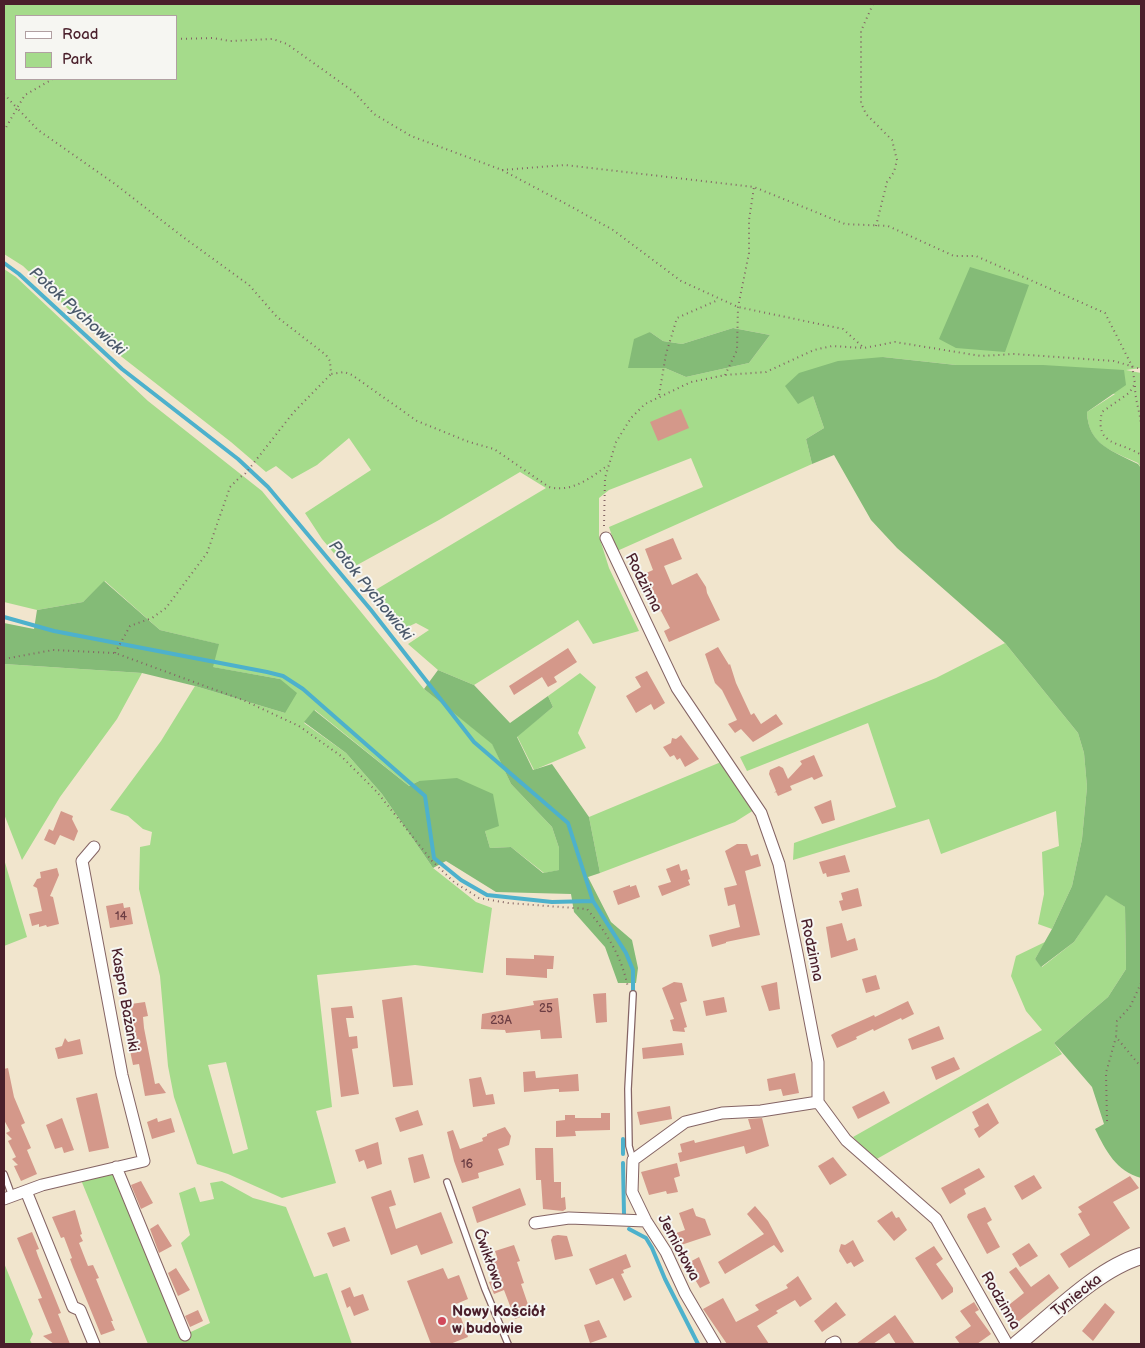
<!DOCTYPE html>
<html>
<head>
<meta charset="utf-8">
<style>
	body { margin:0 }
	#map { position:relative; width:1145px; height:1348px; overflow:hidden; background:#f1e5cd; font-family:"Balsamiq Sans",sans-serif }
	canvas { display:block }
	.frame { position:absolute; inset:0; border:5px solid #4a1f2b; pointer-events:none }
	.legend { position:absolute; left:15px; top:15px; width:162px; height:65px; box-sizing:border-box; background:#f6f6f2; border:1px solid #b1a0a2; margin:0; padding:6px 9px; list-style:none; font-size:15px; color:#4a1f2b }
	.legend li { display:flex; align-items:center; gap:10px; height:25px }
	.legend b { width:25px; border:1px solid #b1a0a2 }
</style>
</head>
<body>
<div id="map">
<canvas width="1145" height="1348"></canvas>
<div class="frame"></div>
<ul class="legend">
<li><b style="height:6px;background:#fff"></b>Road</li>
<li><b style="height:14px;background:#a5db8b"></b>Park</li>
</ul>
</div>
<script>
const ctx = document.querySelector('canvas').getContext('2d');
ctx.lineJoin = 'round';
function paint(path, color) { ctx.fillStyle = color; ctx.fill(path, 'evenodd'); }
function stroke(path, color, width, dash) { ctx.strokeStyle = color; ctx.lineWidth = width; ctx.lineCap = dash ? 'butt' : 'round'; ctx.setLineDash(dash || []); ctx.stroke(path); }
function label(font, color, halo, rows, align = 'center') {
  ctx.font = font + ' "Balsamiq Sans",sans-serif'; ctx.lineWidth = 4; ctx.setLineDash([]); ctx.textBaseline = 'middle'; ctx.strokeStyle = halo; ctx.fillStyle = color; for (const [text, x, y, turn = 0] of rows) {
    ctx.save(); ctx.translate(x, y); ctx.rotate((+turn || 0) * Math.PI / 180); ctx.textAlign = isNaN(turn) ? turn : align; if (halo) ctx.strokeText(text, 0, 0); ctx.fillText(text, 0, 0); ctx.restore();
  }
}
paint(new Path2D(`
	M4 4H1141V368L1126 370 1141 373V468L1138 463C1112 451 1088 445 1087 412L1115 394 956 365 883 357 813 396 824 428 806 439 812 464 617 551 609 527 703 487 691 458 609 490 599 498V536L609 568 639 631 593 644 578 620 474 685 438 670 408 644 429 630 416 623 399 631 367 595 546 488 520 472 439 520 348 570 322 539 305 513 371 470 349 438 317 465 292 479 276 466 266 472 231 442 104 343 23 266 4 254ZM16 16H176V79H16ZM733 328 770 335 749 363 686 377 665 368H629L650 332 663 341 682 344Z
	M4 269 16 277 148 401 262 491 424 689 492 743 511 784 552 827 559 848 560 870 544 873 511 847 490 848 485 831 419 781 409 786 315 710 304 723 346 753 382 794 433 868 476 902 492 908 483 973 415 965 317 975 332 1107 316 1111 336 1183 282 1198 228 1174 197 1164 174 1097 168 1066 160 976 139 889 140 847 150 845 152 832 143 829 128 816 110 810 161 741 195 686 285 713 280 679 212 667 218 644 160 630 105 581 83 602 37 610 4 602ZM226 1062 248 1149 233 1154 208 1065Z
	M1005 643 1078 733 1084 753 1087 787 1082 839 1072 886 1052 929 1038 924 1044 894 1042 852 1059 846 1056 811 941 854 929 819 793 860 794 843 896 807 868 723 747 771 740 757 936 678Z
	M4 664 142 673 117 719 60 797 22 860 4 814Z
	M580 673 596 687 578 733 586 748 534 770 517 736 553 707 548 696Z
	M721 762 754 810 735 822 600 873 589 817Z
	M4 859 27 937 4 946Z
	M1106 894 1125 907 1126 969 1108 997 1054 1043 1062 1054 875 1160 853 1137 1042 1030 1026 1011 1011 976 1016 956 1045 942 1035 959 1042 967 1074 942Z
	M114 1173 180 1337 210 1323 181 1243 190 1235 179 1193 195 1187 200 1202 214 1199 210 1183 222 1181 253 1198 286 1207 314 1277 327 1273 352 1344H148L81 1180Z
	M4 1263 33 1334 30 1340 32 1344H4Z`), '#a5db8b');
paint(new Path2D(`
	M970 267 1029 285 1005 352 956 348 939 339Z
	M733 328 770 335 749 363 686 377 665 368H628L634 339 650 332 663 341 682 344Z
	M883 357 956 365H1043L1124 370 1126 385 1087 412C1088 445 1113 451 1138 464L1141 468V1178C1116 1171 1106 1151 1095 1129L1104 1124 1092 1087 1054 1043 1108 997 1126 969 1125 907 1106 895 1074 942 1041 967 1035 959 1052 929 1072 886 1082 839 1087 787 1084 753 1078 733 1005 643 897 548 871 520 834 455 812 464 806 439 824 428 813 396 798 404 785 386 799 373 838 361Z
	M104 581 160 630 219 644 213 667 280 679 297 693 285 713 195 686 142 673 4 664V623L34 629 37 610 83 602Z
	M438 670 474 685 510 723 548 696 553 707 517 737 533 770 552 764 589 817 600 873 588 877 611 922 632 940 638 968 636 983H618L605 947 574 912 571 894 496 892 446 861 433 868 382 794 346 753 304 722 314 710 409 786 419 781 457 778 493 794 499 826 485 831 490 848 511 847 543 873 559 870V848L552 827 511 784 492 744 424 689Z`), '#84bb77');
stroke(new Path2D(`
	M4 263 19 274 122 369 238 459 268 487 371 610 474 742 568 823 593 901 626 953 633 970V994
	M4 617 54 631 267 672 283 676 303 689 425 796 434 858 461 880 487 895 552 902 593 901
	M623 1139V1154
	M623 1163 624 1214
	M629 1229 646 1238 652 1248 665 1279 698 1344`), '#4db1cc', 4);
paint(new Path2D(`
	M681 409 689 428 658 441 650 422Z
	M673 538 682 559 664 566 672 585 697 573 706 587 707 593 720 620 669 642 664 631 670 628 661 611 657 612 652 601 655 599 644 574 653 570 645 549Z
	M718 647 729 665 730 664 736 683 751 715 754 713 761 724 776 714 783 724 753 742 741 729 735 733 728 724 737 720 722 690 715 683 705 654Z
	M568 648 577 662 554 677 557 682 548 687 542 677 514 695 509 686Z
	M647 671 665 703 654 710 651 704 636 713 626 696 641 687 635 677Z
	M681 735 699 759 685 767 680 758 677 760 674 755 670 757 663 747 671 743 672 738 676 739Z
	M814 755 823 776 814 780 812 777 790 786 792 790 778 796 776 792 774 793 776 791 769 774 770 770 779 766 783 768 788 779 802 764 800 761Z
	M831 800 835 820 822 824 814 807Z
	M61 811 73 816 72 819 78 831 74 841 60 835 55 845 44 840 49 829 53 831Z
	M737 844H747L751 856 758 854 761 866 745 871 760 935 726 942V943L712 947 709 935 740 927 735 904 728 906 724 888 737 885 725 851Z
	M845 855 850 872 827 877 826 873 823 874 819 862Z
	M679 864 681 871 687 869 690 879 688 880 690 885 662 896 658 886 671 882 666 869Z
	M57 868 59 875 50 896 53 897 59 924 47 927 46 925 39 927V924L32 926 29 914 42 911 37 888 33 886 37 879 41 878 40 872Z
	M630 885V887L636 885 640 897 618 905 613 891Z
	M858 888 862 906 842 911 839 901 843 900 841 893Z
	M123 903 124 908 130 907 133 924 110 928 106 906Z
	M842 923 847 941 855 938 858 950 831 958 826 927Z
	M534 955 554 956 553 969H547V978L506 975V958L534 959Z
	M876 975 880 989 866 993 862 979Z
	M674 982 682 983 687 1001 680 1003 687 1027 684 1028 685 1032 673 1031 670 1020 674 1019 662 988Z
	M777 982 780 1009 769 1011 761 986Z
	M606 993 607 1022 596 1023 593 994Z
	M402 997 413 1085 393 1087 382 1000Z
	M724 997 727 1012 706 1016 703 1001Z
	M558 998 562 1038 541 1039 540 1030 506 1033 505 1030 481 1029 482 1014 534 1005 533 1001Z
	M908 1001 914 1014 902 1020 901 1018 874 1031 873 1029 856 1037 857 1039 837 1048 831 1035 836 1032 874 1015 875 1017Z
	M145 1002 148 1016 143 1017 144 1028 155 1084 159 1083 166 1093 145 1096 139 1064 133 1065 129 1046 134 1045 130 1020H127L124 1005Z
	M352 1006 354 1018H346L349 1037 357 1036 358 1048 352 1049 359 1094 341 1097 331 1008Z
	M939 1026 944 1039 912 1050 908 1039Z
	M65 1038 68 1042 80 1039 83 1054 58 1059 55 1048 62 1046Z
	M682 1043 684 1055 643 1059 642 1048Z
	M954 1057 960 1069 936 1080 931 1067Z
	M8 1068 14 1097 25 1123 21 1125 31 1148 27 1150 37 1174 21 1181 14 1166 18 1165 12 1159 16 1157 8 1141 12 1139 6 1133 10 1131 4 1120V1069Z
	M535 1071 536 1078 578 1074 579 1091 559 1092V1089H554L524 1092 523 1072Z
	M795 1073 799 1093 783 1096 781 1089 769 1091 767 1079Z
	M481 1077 486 1095 493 1094 495 1104 473 1107 469 1079Z
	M884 1091 890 1103 858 1119 852 1107Z
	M97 1093 109 1148 89 1152 76 1098Z
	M988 1103 999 1123 979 1138 974 1129 979 1126 972 1112Z
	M670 1106 672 1119 640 1125 637 1112Z
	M418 1110 423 1125 400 1132 395 1118Z
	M601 1113H610V1130L575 1131 576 1136 556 1137V1121L565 1120V1115H575V1118H601Z
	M62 1118 74 1150 64 1153 62 1147 55 1149 46 1125Z
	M157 1118 158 1122 171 1118 175 1132 152 1139 147 1122Z
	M762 1118 769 1146 746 1154 744 1146 680 1162 678 1153 682 1152 680 1144 694 1140 695 1143 751 1129 748 1119Z
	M505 1127 511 1136 509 1145 498 1149 504 1165 478 1173 479 1178 462 1183 454 1161 447 1132 453 1130 460 1149 483 1141 482 1138 487 1136V1134Z
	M378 1142 382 1164 367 1169 364 1160 359 1162 355 1150Z
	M535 1148H553L554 1182H561V1198L565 1197 566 1209 563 1211 543 1209 541 1180H536Z
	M423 1154 430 1178 414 1183 408 1158Z
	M833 1157 847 1175 830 1185 818 1166Z
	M677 1163 680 1176 674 1178 678 1192 667 1194 666 1191 649 1195 641 1172Z
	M979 1168 985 1177 964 1189 966 1194 950 1204 941 1188Z
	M1034 1175 1042 1188 1022 1200 1014 1186Z
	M1130 1176 1139 1188 1113 1202 1130 1228 1069 1268 1060 1254 1090 1235 1078 1214 1082 1212 1078 1207Z
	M141 1181 153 1203 141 1209 131 1185Z
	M520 1188 526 1205 477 1223 472 1207Z
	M391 1190 396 1205 389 1207 396 1229 441 1212 453 1243 421 1255 417 1245 391 1255 371 1197Z
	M755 1206 768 1221 784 1251 781 1253 774 1245 725 1274 718 1262 764 1234 747 1214Z
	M985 1207 992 1220 987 1223 1000 1247 987 1254 967 1217 968 1214Z
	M693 1208 696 1216 705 1219 711 1235 681 1245 676 1233 685 1230 679 1213Z
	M75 1210 82 1234 80 1235 83 1241 79 1243 88 1266 93 1265 99 1278 96 1279 113 1321H111L115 1330 101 1335 73 1267 70 1259 72 1258 64 1237 61 1238 52 1217Z
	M892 1211 896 1218 899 1217 907 1230 894 1241 877 1221Z
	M158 1224 172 1246 159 1253 150 1229Z
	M345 1227 350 1241 333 1247 327 1233Z
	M32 1232 39 1249 36 1250 38 1256 61 1313 58 1314 70 1344H54L43 1336 52 1333 38 1299 42 1298 17 1238Z
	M558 1235 567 1236 573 1256 555 1260 551 1240 553 1236Z
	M853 1240 864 1261 854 1267 851 1262 847 1264 839 1251 841 1244 845 1245Z
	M1029 1243 1038 1256 1020 1267 1012 1254Z
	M514 1245 520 1261 517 1262 524 1283 521 1284 531 1313 515 1319 504 1290 494 1294 489 1282 499 1278 492 1259 497 1257 495 1251Z
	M934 1246 943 1259 936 1264 953 1288V1292L942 1300 915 1258Z
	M626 1254 631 1267 623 1270 624 1273 621 1274 632 1297 624 1301 613 1278 596 1285 589 1269Z
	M699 1257 710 1283 700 1288 686 1264Z
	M1016 1267 1031 1287 1049 1274 1059 1288 1013 1326 1001 1311 1024 1293 1009 1272Z
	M176 1268 190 1290 178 1296 168 1273Z
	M443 1268 448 1279 459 1275 468 1299 456 1304 468 1337 450 1344H431L407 1281Z
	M798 1276 812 1299 800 1307 795 1300 776 1311 778 1313 757 1326 769 1344H727L703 1309 723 1298 736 1322 759 1310 755 1305 788 1288 786 1285Z
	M350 1287 354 1297 363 1294 369 1310 354 1316 350 1306 347 1308 341 1291Z
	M836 1302 846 1315 822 1332 814 1321Z
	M974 1302 979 1310 975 1312 991 1334 977 1344H960L955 1337 971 1326 960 1311Z
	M1105 1303 1115 1312 1093 1341 1082 1331Z
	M198 1310 203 1321 190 1327 185 1316Z
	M895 1315 915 1344H896L889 1333 873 1344H856Z
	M599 1320 607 1337 590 1343 584 1325Z`), '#d4988a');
const lane = new Path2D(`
	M633 994 628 1089 629 1146 633 1160
	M4 1174 12 1196
	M447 1182 485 1289 508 1344`);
const street = new Path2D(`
	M606 538 677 688 761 813 779 864 797 953 818 1062V1102L846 1140 936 1219 1007 1344
	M116 1167 185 1335
	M26 1191 73 1307 80 1310 94 1344
	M4 1199 42 1185 144 1161 122 1075 82 861 94 847
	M535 1223 569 1218 646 1221
	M715 1344 685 1293 666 1252 646 1221 632 1192 633 1160 685 1122 722 1113 761 1111 818 1102
	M831 1344 835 1342`);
const secondary = new Path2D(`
	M1017 1344C1053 1315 1097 1269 1141 1256`);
stroke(lane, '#846464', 8);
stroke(street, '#846464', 13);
stroke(secondary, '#846464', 18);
stroke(new Path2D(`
	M873 4 861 31V103L866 114 892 140 897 160 894 172 887 182 876 226
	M176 39 213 38 230 41 273 39 287 44 354 92 374 114 411 136 502 170 570 206 613 230 681 281 738 307 843 329 864 348
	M53 79 25 95 17 108 38 130 115 184 183 237 249 285 277 317 326 355 330 361 331 374 344 372 352 375 417 421 469 442 494 449 549 487C571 493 591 478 608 465
	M4 94 17 108 4 131
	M502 170 565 165 754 187 845 224 888 226 954 256H976L1105 313 1132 366 1135 384 1129 393 1102 412C1094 447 1121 441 1141 455
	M725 375 737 350 738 307 749 253V220L754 187
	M1135 386C1135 401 1140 411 1141 425
	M659 395 666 354 677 318 718 300
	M604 526 605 478 616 442 631 418 645 404 691 382 725 375 766 372 814 350 832 346 864 348 895 342 981 356 1014 354 1114 361 1141 369
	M115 653 130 626 152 618 166 608 207 553 230 487 240 477 245 474 293 413 331 374
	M4 659 53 650 115 653 243 700 299 726 341 756 377 792 432 861 454 882 479 898 508 903 587 909C607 933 622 957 628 988
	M1141 983 1130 1007 1117 1021 1116 1037 1141 1067
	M1107 1121 1106 1073 1116 1037`), '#846464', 2, [1, 4]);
stroke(lane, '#fff', 5.5);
stroke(street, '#fff', 11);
stroke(secondary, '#fff', 16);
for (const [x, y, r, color] of [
	[442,1321,5,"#d1495b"]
]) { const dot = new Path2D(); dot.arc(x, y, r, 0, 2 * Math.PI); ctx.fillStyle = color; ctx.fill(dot); stroke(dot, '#f6f6f2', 2); }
label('12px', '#6c3d43', null, [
	["14",121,917],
	["25",546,1009],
	["23A",501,1021],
	["16",467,1165]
]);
label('15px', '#4a1f2b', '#f6f6f2', [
	["Rodzinna",643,583,63],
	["Rodzinna",811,950,78],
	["Kaspra Bażanki",124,1000,80],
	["Jemiołowa",678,1248,62],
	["Ćwikłowa",488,1259,70],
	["Tyniecka",1077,1296,-38],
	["Rodzinna",1000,1301,60]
]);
label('bold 15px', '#4a1f2b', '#f6f6f2', [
	["Nowy Kościół",452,1312],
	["w budowie",452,1329]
], 'left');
label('italic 16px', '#4b596b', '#f6f6f2', [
	["Potok Pychowicki",77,312,42],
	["Potok Pychowicki",370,591,51]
]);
</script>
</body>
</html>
